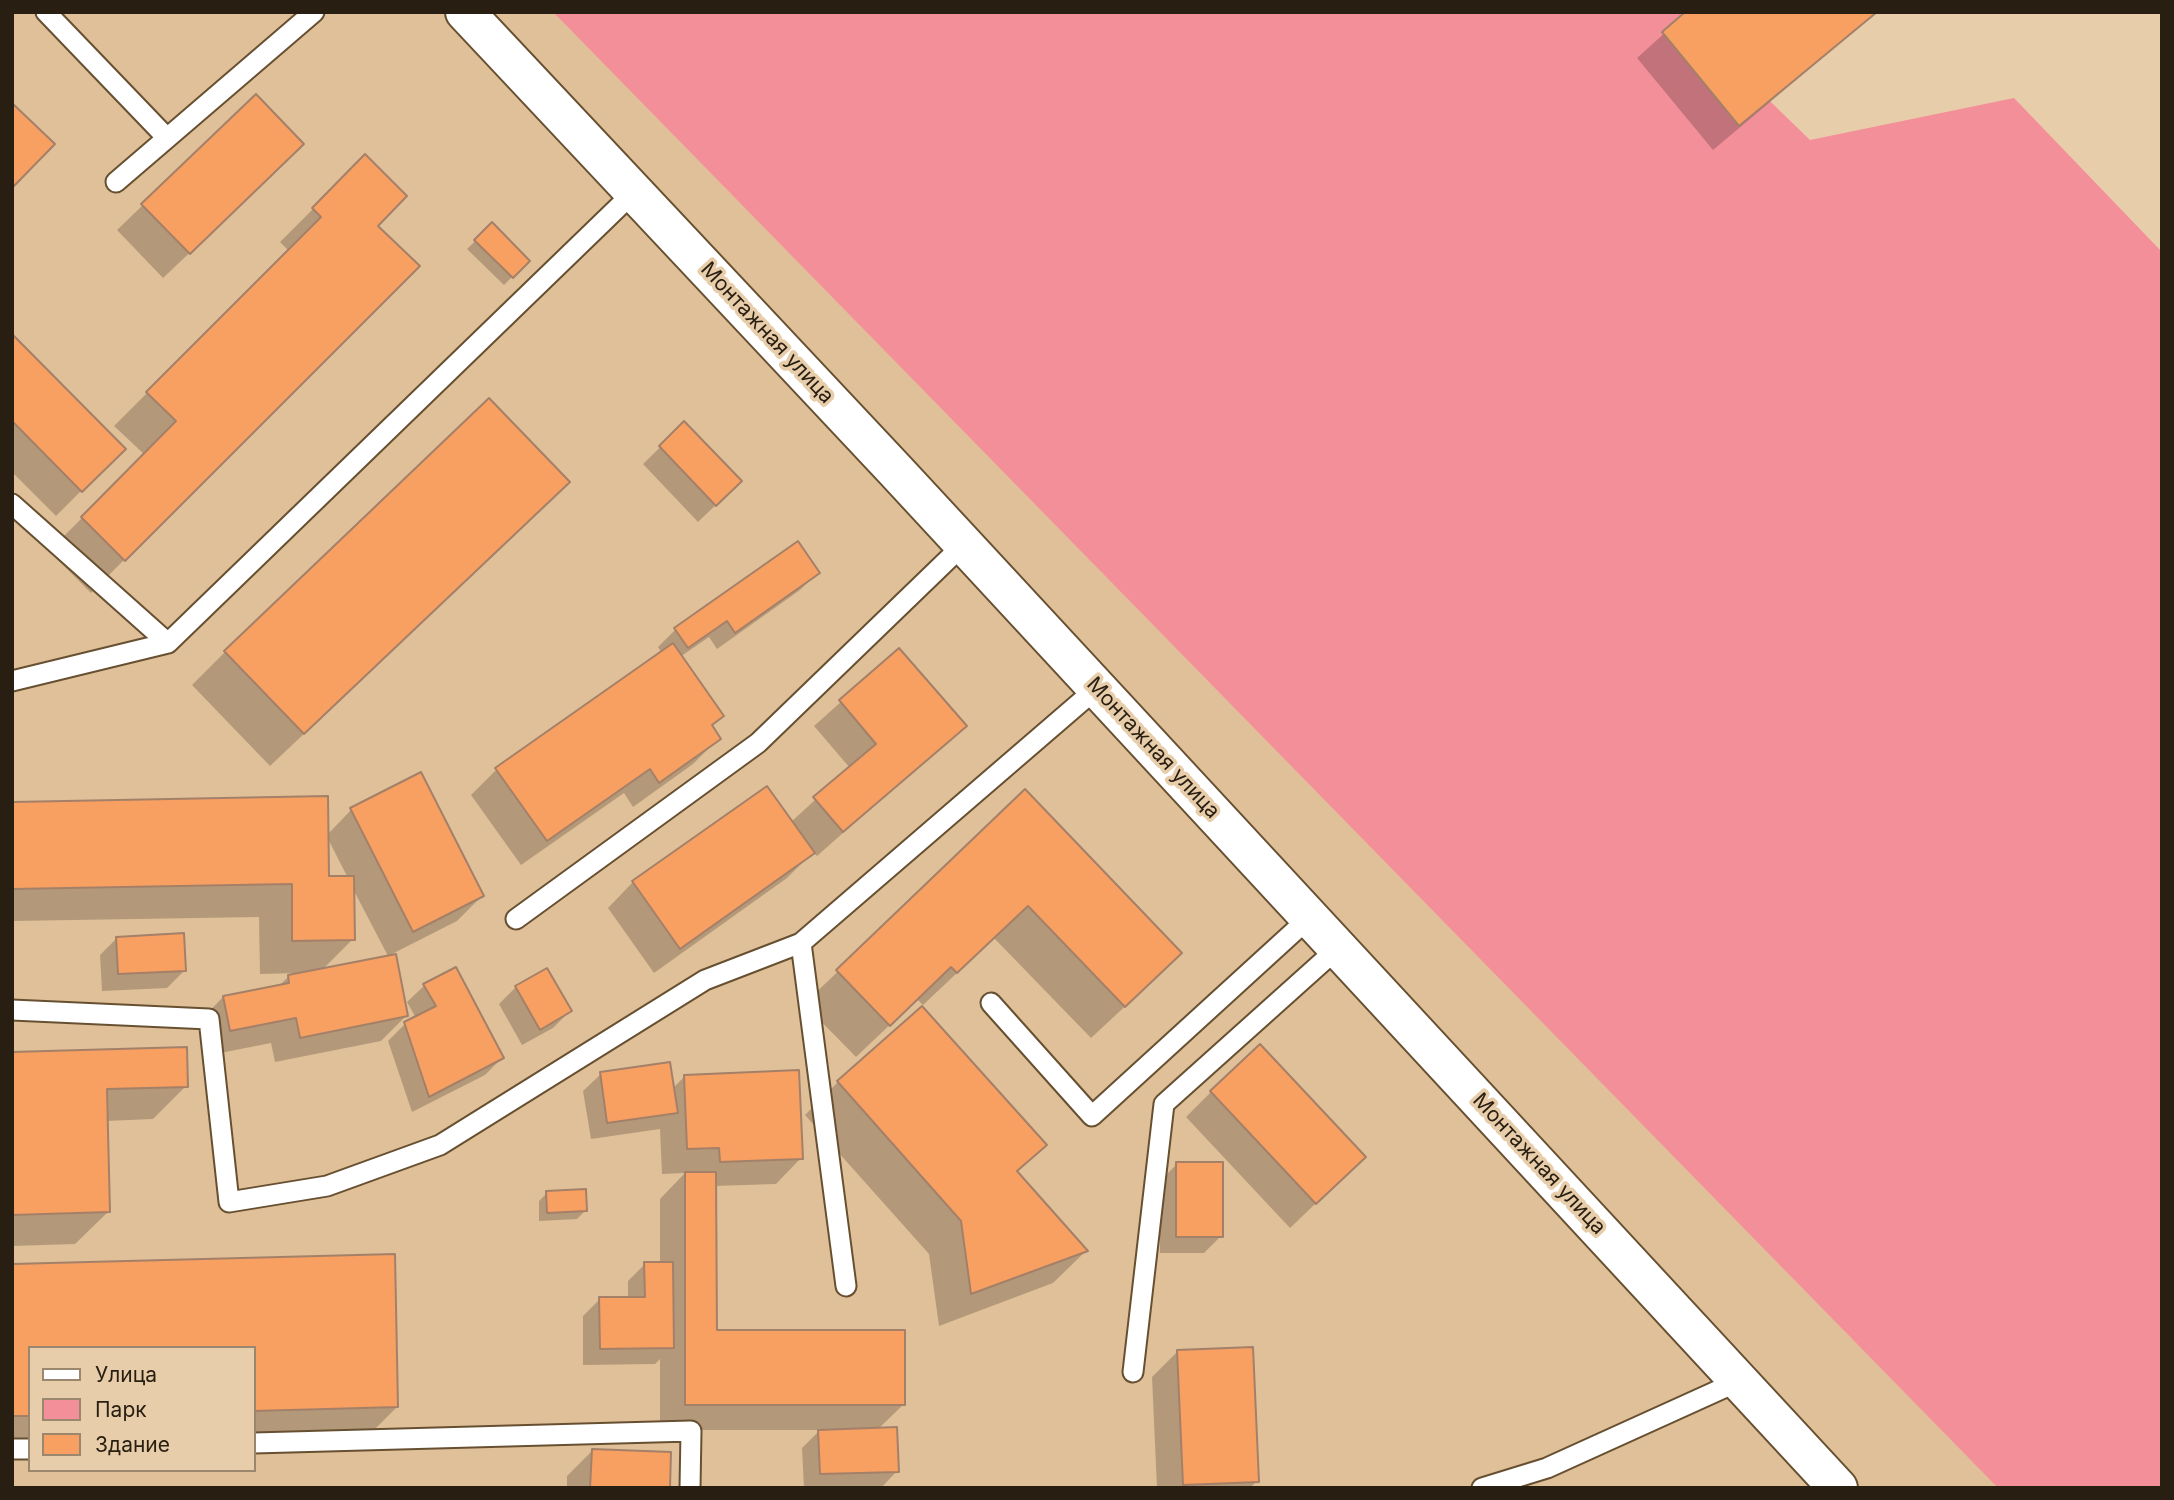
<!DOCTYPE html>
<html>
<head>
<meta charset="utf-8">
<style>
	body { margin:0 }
	#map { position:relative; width:2174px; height:1500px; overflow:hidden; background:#e8cdaa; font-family:Inter,sans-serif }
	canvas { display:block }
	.frame { position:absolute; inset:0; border:14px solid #281e11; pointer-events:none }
	.legend { position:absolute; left:28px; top:1346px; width:228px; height:126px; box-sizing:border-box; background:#e8cdaa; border:2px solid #9b876d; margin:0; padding:9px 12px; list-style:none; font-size:21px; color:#281e11 }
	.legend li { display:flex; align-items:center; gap:14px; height:35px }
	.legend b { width:35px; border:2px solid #9b876d }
</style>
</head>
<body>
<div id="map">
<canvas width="2174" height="1500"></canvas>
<div class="frame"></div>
<ul class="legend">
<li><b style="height:9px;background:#fff"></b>Улица</li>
<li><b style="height:19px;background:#f38f99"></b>Парк</li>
<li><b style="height:19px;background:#f89f62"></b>Здание</li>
</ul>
</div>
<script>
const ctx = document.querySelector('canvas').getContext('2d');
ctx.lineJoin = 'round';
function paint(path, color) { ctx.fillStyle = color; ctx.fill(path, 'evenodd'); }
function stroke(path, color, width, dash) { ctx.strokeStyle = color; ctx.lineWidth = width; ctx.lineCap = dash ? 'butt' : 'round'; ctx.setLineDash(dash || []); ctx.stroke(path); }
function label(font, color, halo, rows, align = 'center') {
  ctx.font = font + ' Inter,sans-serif'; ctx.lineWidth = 7; ctx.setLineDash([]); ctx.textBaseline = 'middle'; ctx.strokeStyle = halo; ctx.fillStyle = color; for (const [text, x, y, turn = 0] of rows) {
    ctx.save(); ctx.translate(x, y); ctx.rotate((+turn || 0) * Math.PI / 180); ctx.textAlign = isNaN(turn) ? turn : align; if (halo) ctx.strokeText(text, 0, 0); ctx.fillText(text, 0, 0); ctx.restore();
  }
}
paint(new Path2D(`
	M12 12H553L1998 1488H12ZM30 1348H254V1470H30Z`), '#e0c098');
paint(new Path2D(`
	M553 12H1678L1810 140 2014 98 2162 252V1488H1998Z`), '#f38f99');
paint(new Path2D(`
	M1688 12H1877L1713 150 1637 58Z
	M365 157 375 226 417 266 91 593 49 551 145 455 114 426 289 251 280 242Z
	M277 170 163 278 117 230 143 205Z
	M492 225 528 261 504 285 467 249Z
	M12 336 123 449 56 516 12 472Z
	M684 424 723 498 698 522 643 464Z
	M535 515 270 766 192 685 225 652Z
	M797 544 817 573 800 590 717 649 709 637 680 657 722 716 711 727 718 739 693 764 633 807 624 793 521 865 471 795 496 770 662 653 658 647 675 630Z
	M899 650 964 726 817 856 813 852 787 878 654 973 608 908 633 882 791 822 850 768 814 726Z
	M1025 792 1147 986 1091 1038 994 938 923 1005 917 999 856 1057 804 1004Z
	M12 804 327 835 351 810 482 896 457 921 388 956 352 887 353 939 322 970 406 1016 381 1041 275 1062 271 1043 205 1056 198 1023 223 997 279 986 288 977 301 973 260 974 259 917 12 921ZM327 837 348 878H327Z
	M117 938 184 971 167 988 102 991 100 955Z
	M425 985 502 1058 485 1075 412 1112 388 1041 405 1024 416 1018 407 1002Z
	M516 987 570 1011 553 1028 522 1045 499 1004Z
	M12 1054 186 1086 153 1119 106 1121 109 1211 75 1244 12 1246Z
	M601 1074 673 1088 685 1076 801 1158 776 1184 714 1186 715 1332 903 1405 878 1429 897 1471 881 1488H804L802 1448 820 1430H660V1359L655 1364 583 1365V1316L600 1299H628V1281L645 1264H660V1199L685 1173 662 1174 660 1129 591 1139 583 1091Z
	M838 1082 1044 1145 1016 1173 1086 1251 1053 1283 939 1326 929 1254 805 1115Z
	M1211 1092 1338 1182 1290 1228 1186 1117Z
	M1177 1164 1221 1236 1204 1253H1160V1181Z
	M547 1193 585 1211 577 1219 539 1221V1201Z
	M393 1256 397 1407 364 1440 254 1442V1348H30V1448H12V1265Z
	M1177 1352 1257 1481 1250 1488H1157L1152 1377Z
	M593 1450 668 1488H567V1476Z`), '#0003');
const building = new Path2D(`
	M1685 12H1877L1739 126 1662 32Z
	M256 94 304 144 190 254 141 204Z
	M12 103 55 144 12 188Z
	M365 154 407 196 378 226 420 266 125 561 81 517 176 421 146 392 321 217 312 208Z
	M492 222 530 261 513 278 474 240Z
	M12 334 126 449 82 492 12 421Z
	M489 398 570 482 304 734 224 651Z
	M684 421 742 481 716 506 659 446Z
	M798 541 820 573 735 633 727 621 688 648 674 628Z
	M673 643 724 716 712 725 721 739 659 783 650 769 547 841 495 768Z
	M899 648 967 726 843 832 813 797 876 744 839 700Z
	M421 772 484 896 413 932 350 808Z
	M767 786 815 853 680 949 632 881Z
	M1025 789 1182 953 1125 1007 1028 906 957 973 951 967 890 1026 836 970Z
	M328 796 329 876H354L355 940 292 941V884L12 889V802Z
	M184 933 186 971 118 974 116 937Z
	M396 954 408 1016 300 1038 296 1018 230 1031 223 996 289 983 288 975Z
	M456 967 504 1058 429 1097 404 1022 436 1006 423 984Z
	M547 968 572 1011 540 1030 515 986Z
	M922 1006 1047 1145 1017 1171 1088 1251 971 1294 961 1221 837 1081Z
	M1260 1044 1366 1157 1316 1204 1210 1091Z
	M187 1047 188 1087 107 1089 110 1212 12 1215V1052Z
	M670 1062 678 1113 607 1123 600 1072Z
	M799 1070 803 1159 720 1162 719 1148 687 1149 684 1075Z
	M1176 1162H1223V1237H1176Z
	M685 1172H716L717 1330H905V1405H685Z
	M586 1189 587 1211 547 1213 546 1191Z
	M395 1254 398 1407 254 1411V1348H30V1416H12V1264Z
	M644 1262H673L674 1348 600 1349 599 1297H645Z
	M1253 1347 1259 1482 1183 1485 1177 1350Z
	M897 1427 899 1472 820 1474 818 1430Z
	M592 1449 671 1452 670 1488H590Z`);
paint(building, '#f89f62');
stroke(building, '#a48069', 2);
const lane = new Path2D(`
	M46 12 167 138
	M116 182 314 12
	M12 504 168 643
	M12 681 168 643 634 192
	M516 919 758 743 964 544
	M991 1003 1092 1116 1310 917
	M12 1010 209 1019 229 1202 327 1186 440 1145 705 980 801 943
	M846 1286 801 943 1097 688
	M1133 1372 1164 1104 1338 948
	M254 1443 691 1431 690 1488
	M12 1449H30
	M1482 1488 1547 1468 1739 1381`);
const street = new Path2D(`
	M465 12 895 470 1838 1488`);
stroke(lane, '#675031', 23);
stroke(street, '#675031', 42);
stroke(lane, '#fff', 19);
stroke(street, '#fff', 38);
label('21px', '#281e11', '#e8cdaa', [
	["Монтажная улица",767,333,47],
	["Монтажная улица",1153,748,47],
	["Монтажная улица",1539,1164,47]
]);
</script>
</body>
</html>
